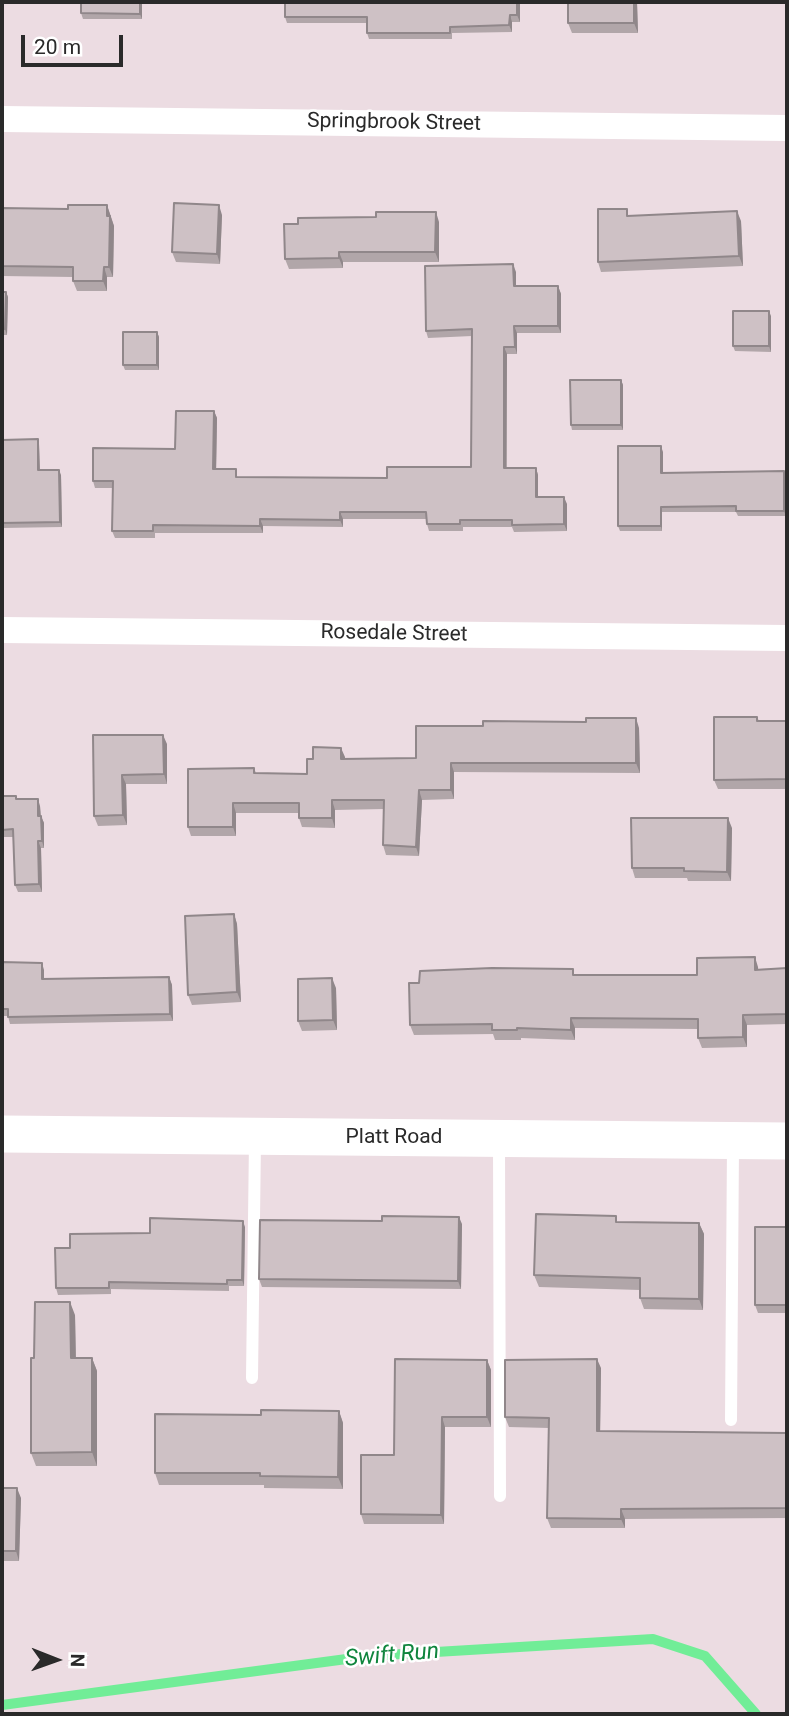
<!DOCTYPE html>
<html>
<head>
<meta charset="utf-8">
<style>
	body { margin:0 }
	#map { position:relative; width:789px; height:1716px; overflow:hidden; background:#ecdce2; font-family:Roboto,sans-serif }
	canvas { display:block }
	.frame { position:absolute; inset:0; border:4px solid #2a2a2a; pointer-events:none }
	.north { position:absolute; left:21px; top:1625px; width:70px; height:70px; -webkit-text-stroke:5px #fff; paint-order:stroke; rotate:91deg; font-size:19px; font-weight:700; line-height:28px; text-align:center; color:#2a2a2a }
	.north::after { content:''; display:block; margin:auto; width:24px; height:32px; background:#2a2a2a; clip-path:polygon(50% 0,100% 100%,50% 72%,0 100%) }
	.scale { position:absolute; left:21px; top:35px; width:102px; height:32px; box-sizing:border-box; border:4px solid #2a2a2a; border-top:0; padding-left:9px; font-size:21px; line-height:24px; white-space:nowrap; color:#2a2a2a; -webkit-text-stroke:5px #fff; paint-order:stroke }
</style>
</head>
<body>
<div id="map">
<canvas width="789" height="1716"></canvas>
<div class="frame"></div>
<div class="north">N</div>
<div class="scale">20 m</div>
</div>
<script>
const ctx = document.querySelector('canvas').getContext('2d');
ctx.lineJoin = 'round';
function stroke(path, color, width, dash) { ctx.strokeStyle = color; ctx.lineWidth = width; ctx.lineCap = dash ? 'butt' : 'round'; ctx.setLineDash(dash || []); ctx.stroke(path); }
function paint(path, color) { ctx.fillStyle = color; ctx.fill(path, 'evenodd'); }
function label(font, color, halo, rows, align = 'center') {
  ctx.font = font + ' Roboto,sans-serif'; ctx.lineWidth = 5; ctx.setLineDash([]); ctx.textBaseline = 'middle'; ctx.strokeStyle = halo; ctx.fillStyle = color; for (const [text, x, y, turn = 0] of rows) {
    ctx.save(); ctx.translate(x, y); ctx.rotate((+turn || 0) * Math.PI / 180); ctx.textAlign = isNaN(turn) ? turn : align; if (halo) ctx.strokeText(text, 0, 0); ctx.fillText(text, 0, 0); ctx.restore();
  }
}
stroke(new Path2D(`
	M2 1705 369 1656 653 1639 705 1656 756 1714`), '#71ed97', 10);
stroke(new Path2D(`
	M499 1143 500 1496
	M252 1378 255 1140
	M731 1420 733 1145`), '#fff', 12);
stroke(new Path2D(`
	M2 119 787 128
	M2 630 787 638`), '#fff', 26);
stroke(new Path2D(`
	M2 1134 787 1141`), '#fff', 37);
paint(new Path2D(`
	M142 2V19H83L81 13Z
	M285 2H520V22H512V32L452 33V39H369L367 33V23H287L285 17Z
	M637 2 638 33H572L568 23Z
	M107 205 114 226 113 277H107V291H77L73 281V277L2 276V208L68 209Z
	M222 215 220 264 176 262 172 252Z
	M630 216 741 221 743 266 601 272 598 262Z
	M439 222V262H343V268L289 269 285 259Z
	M516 272V286H558L561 294V333H517V354H507V468H536L538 475V497L567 504V531L514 532 512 527H463V531H429L427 524V519H343V527L263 526V533H155V538H115L112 531 113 488H95L93 481 175 449 214 411 217 418 216 469 238 477 387 478 471 467 472 336 428 338 426 331Z
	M2 292H6L8 297 7 335H2Z
	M771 316V352L735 351 733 346Z
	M157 332 159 337V370H125L123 365Z
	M621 380 623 385V430H572L571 425Z
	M39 444 40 470 61 475 62 527 2 528V471Z
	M663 452V473L784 471 786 477V516H738L736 512H662V531H620L618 526Z
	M757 717 759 721H787V789H718L714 780Z
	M639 728 640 773 454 772V799L422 800 419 856 386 855 383 845 384 809 335 810V828L302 827 299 818V813H236V836H191L188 827 254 768 256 773 307 774 345 757V759L416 758Z
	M93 735 167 744V784H126L127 825 98 826 94 816Z
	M2 796H16L17 799 40 806 41 816 44 823V848H41L42 892H18L15 885 13 837H2Z
	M732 828 731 881H688L687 878H635L632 868Z
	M234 914 237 924 241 1002 192 1005 188 995Z
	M2 962 44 970V979L169 977 172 985 173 1021 10 1024 8 1016H2Z
	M758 967V969L787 968V1024L747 1025V1047L702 1048 698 1038V1029L575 1028V1040L521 1038V1040H495L493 1034 414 1035 410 1025 419 983 575 975H697Z
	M336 988 337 1030 302 1031 298 1021Z
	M619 1222 699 1223 704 1234 703 1310 644 1309 640 1298V1290L539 1287 534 1275Z
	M462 1224 461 1289 262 1287 259 1279Z
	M245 1227 244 1286H229V1291L111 1289V1294L58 1295 56 1288 70 1248 150 1233Z
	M787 1227V1313H758L755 1305Z
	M75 1315 76 1358H92L97 1371V1466H36L31 1453 34 1358Z
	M487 1360 491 1370V1427H445L444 1524H364L361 1514 394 1455Z
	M601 1368 600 1431 787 1433V1518L625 1519V1528H551L547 1518 549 1428 509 1427 505 1417Z
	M339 1411 343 1423V1489L264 1488V1485H159L155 1473 261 1415Z
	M2 1488 21 1498 19 1561H2Z`), '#b1a6a9');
paint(new Path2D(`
	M140 2H142V19L140 14Z
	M517 2H520V22L517 15Z
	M634 2H637L638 33 634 23Z
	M510 15 512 22V32L509 25Z
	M107 205 114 226 113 277 109 267Z
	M219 205 222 215 220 264 217 254Z
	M737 211 741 221 743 266 739 256Z
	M436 212 439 222V262L435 252Z
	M339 252 343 262V268L339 258Z
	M513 264 516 272V293L514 286Z
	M104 267 107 277V291L103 281Z
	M558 286 561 294V333L558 326Z
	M6 292 8 297 7 335 5 329Z
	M769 311 771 316V352L769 346Z
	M514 326 517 333V354L515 347Z
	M157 332 159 337V370L157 365Z
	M504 347 507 354 506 475 504 468Z
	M621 380 623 385V430L621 425Z
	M214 411 217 418 216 476 213 469Z
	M38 439 39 444 40 475 38 470Z
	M661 446 663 452V478L661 473Z
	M536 468 538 475V504L536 497Z
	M59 470 61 475 62 527 60 522Z
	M784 471 786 477V516L784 511Z
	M564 497 567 504V531L564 524Z
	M661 507 662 512V531L661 526Z
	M340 512 343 519V527L340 520Z
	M260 519 263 526V533L260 526Z
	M636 718 639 728 640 773 636 763Z
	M163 735 167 744V784L164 774Z
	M341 748 345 757V768L341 759Z
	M451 763 454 772V799L451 790Z
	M122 775 126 784 127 825 123 815Z
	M419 790 422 800 419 856 416 847Z
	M38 799 40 806 41 823 38 816Z
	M332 800 335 810V828L332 818Z
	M233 803 236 813V836L233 827Z
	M41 816 44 823V848L42 841Z
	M728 818 732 828 731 881 727 872Z
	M38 841 41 848 42 892 39 884Z
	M234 914 237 924 241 1002 237 992Z
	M755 957 758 967 759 979 755 970Z
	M42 963 44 970V986L42 979Z
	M169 977 172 985 173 1021 170 1014Z
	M332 978 336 988 337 1030 333 1020Z
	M743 1015 747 1025V1047L743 1037Z
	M571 1018 575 1028V1040L571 1030Z
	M459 1217 462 1224 461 1289 458 1281Z
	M243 1221 245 1227 244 1286 242 1280Z
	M699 1223 704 1234 703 1310 699 1299Z
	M70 1302 75 1315 76 1371 71 1358Z
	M92 1358 97 1371V1466L92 1452Z
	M597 1359 601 1368 600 1441 597 1431Z
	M487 1360 491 1370V1427L487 1417Z
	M339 1411 343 1423V1489L338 1477Z
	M442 1417 445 1427 444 1524 441 1515Z
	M17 1488 21 1498 19 1561 16 1551Z
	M621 1509 625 1519V1528L621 1519Z`), '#90878a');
const building = new Path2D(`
	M81 2H140V14L81 13Z
	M285 2H517V15H510L509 25 450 27V33H367V17H285Z
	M568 2H634V23H568Z
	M174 203 219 205 217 254 172 252Z
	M68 205H107V216H110L109 267H104L103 281H73V267L2 266V208L68 209Z
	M598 209H627V216L737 211 739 256 598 262Z
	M376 212H436L435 252H339V258L285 259 284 224H298V218L376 217Z
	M513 264 514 286H558V326H514L515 347H504V468H536V497H564V524L512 525V520H460V524H427L426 512H340V520L260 519V526L153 525V531H112L113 481H93V448L175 449 176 411H214L213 469H236V477L387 478V467H471L472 329 426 331 425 266Z
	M2 292H6L5 329H2Z
	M733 311H769V346H733Z
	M123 332H157V365H123Z
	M570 380H621V425H571Z
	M38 439V470H59L60 522 2 523V440Z
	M618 446H661V473L784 471V511H736V506L661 507V526H618Z
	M714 717H757V721H787V779L714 780Z
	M586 718H636V763H451V790H419L416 847 383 845 384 800H332V818H299V803H233V827H188V769L254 768V773L307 774V759H313V747L341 748V759L416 758V726H483V721L586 722Z
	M93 735H163L164 774 122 775 123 815 94 816Z
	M2 796H16V799H38V816H41L42 841H38L39 884 15 885 13 829 2 830Z
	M631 818H728L727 872 684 871V868H632Z
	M234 914 237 992 188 995 185 916Z
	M755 957V970L787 968V1014L743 1015V1037L698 1038V1019L571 1018V1030L517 1028V1030H492V1024L410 1025 409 983H419L420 971 492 968 573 969V975H697V958Z
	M2 962 42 963V979L169 977 170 1014 8 1017V1009H2Z
	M332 978 333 1020 298 1021V979Z
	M536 1214 616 1216V1222L699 1223V1299L640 1298V1278L534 1275Z
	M382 1216 459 1217 458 1281 259 1279 260 1220 382 1221Z
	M150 1218 243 1221 242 1280H227V1284L109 1282V1288H56L55 1248H70V1234L150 1233Z
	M755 1227H787V1305H755Z
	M35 1302H70L71 1358H92V1452L31 1453V1358H34Z
	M395 1359 487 1360V1417H442L441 1515 361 1514V1455H394Z
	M597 1359V1431L787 1433V1508L621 1509V1519L547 1518 549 1418 505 1417V1360Z
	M261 1410 339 1411 338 1477 260 1476V1473H155V1414L261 1415Z
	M2 1488H17L16 1551H2Z`);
paint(building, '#cec1c5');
stroke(building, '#90878a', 2);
label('21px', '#2a2a2a', '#fff', [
	["Springbrook Street",394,123,1],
	["Rosedale Street",394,634,1],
	["Platt Road",394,1138]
]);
label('italic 23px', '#0f853d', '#fff', [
	["Swift Run",392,1656,-5]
]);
</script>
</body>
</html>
